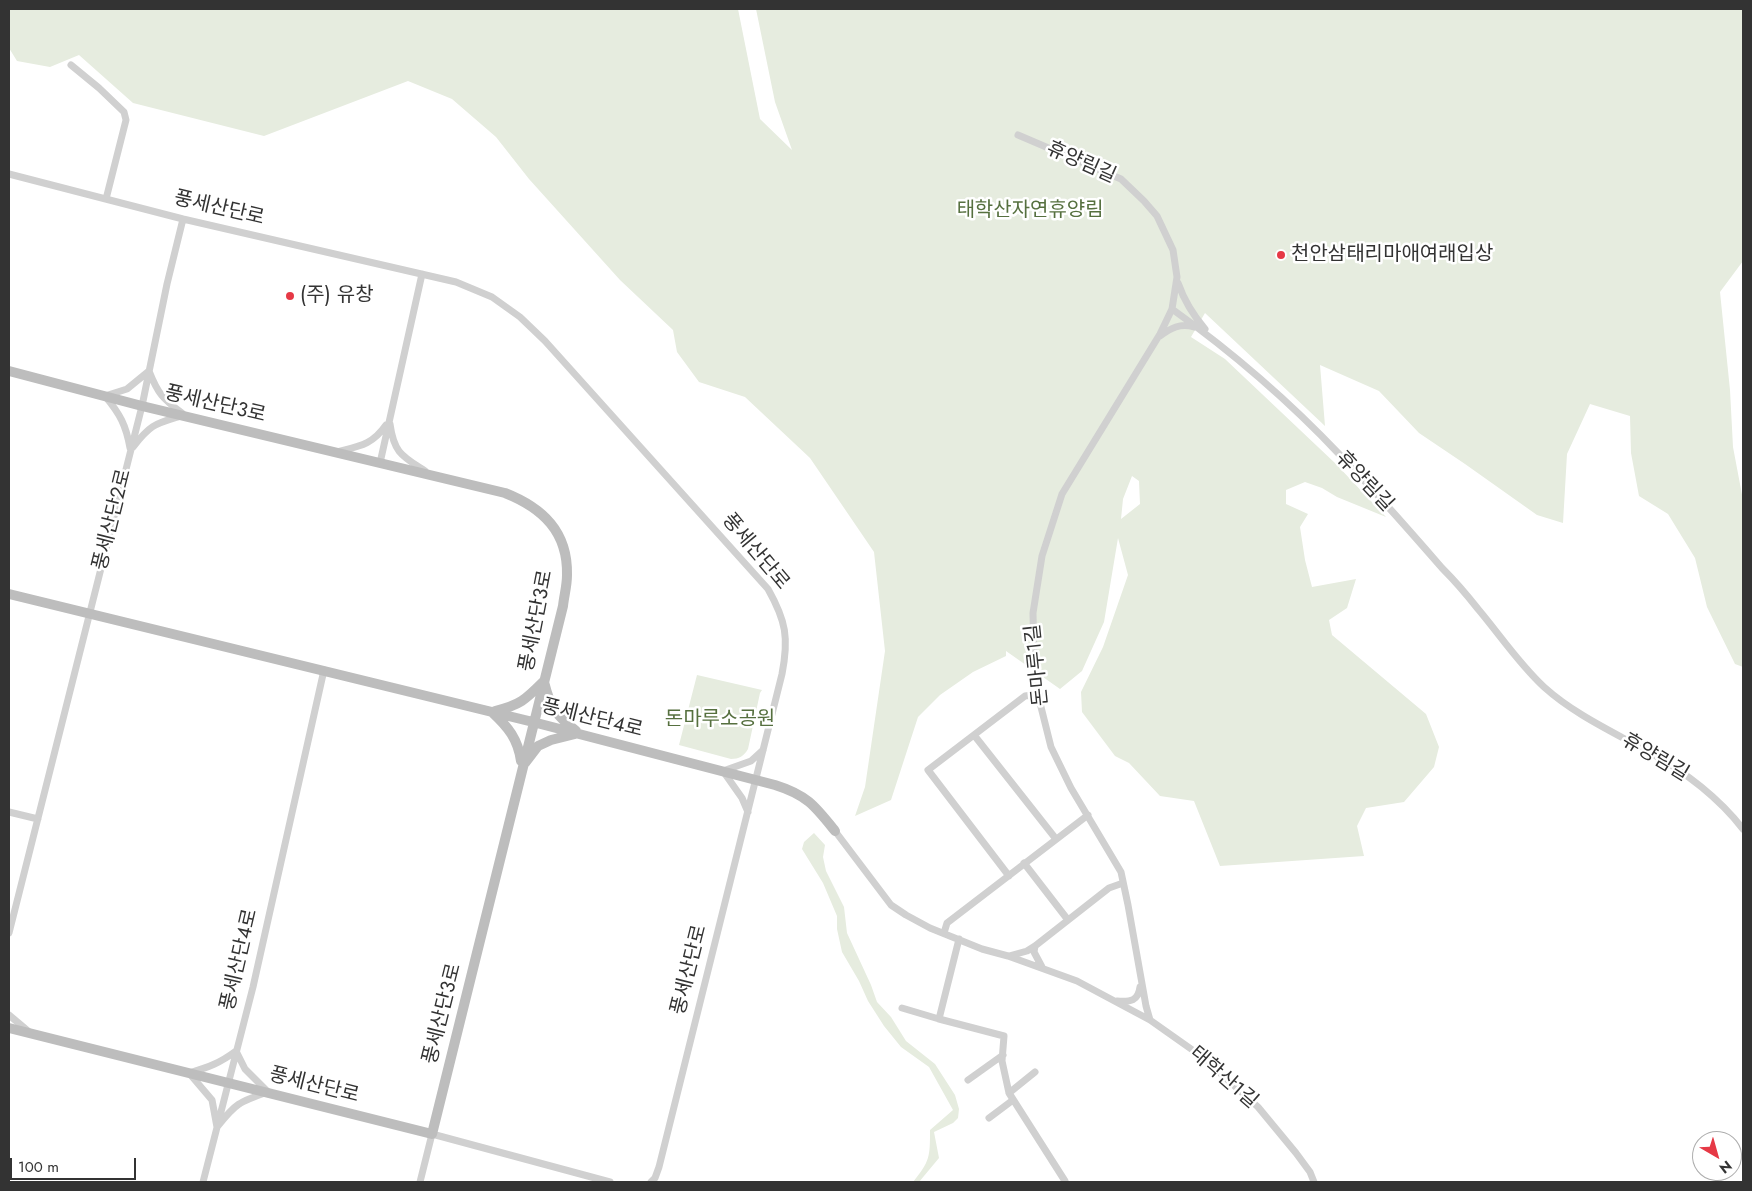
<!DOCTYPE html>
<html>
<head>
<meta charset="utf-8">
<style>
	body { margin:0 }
	#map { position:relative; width:1752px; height:1191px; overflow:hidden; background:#fff; font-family:Jost,sans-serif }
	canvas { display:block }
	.frame { position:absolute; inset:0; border:10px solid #333; pointer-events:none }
	.north { position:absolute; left:1692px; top:1131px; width:50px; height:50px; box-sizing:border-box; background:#fff; border:1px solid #adadad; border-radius:50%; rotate:142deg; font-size:14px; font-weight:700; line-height:20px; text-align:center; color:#333 }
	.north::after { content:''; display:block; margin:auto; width:18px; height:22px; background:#e63946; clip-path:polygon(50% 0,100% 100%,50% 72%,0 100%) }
	.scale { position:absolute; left:10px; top:1158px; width:126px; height:22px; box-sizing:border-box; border:2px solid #333; border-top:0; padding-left:6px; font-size:15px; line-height:18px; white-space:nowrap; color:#333; -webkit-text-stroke:4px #fff; paint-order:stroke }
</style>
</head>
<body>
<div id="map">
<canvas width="1752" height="1191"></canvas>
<div class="frame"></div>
<div class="north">N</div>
<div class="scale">100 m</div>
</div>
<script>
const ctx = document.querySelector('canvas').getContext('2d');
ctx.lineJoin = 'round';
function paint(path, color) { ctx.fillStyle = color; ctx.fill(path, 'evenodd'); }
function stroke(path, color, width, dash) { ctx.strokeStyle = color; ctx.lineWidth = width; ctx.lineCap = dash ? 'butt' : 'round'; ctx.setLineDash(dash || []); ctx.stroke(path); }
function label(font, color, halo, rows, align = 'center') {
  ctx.font = font + ' Jost,"Noto Sans KR",sans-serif'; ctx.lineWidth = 5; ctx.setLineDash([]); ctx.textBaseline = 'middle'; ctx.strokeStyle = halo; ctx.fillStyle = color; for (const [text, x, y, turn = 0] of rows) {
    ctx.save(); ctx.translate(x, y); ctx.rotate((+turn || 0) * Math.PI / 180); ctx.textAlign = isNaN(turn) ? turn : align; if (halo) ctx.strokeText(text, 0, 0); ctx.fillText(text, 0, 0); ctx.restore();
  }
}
paint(new Path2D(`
	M9 9H738L760 119 792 150 775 102 756 9H1743V261L1720 292 1730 390 1733 447 1743 500V667L1735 664 1707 607 1695 558 1668 514 1639 496 1631 453 1630 416 1590 404 1567 454 1563 523 1537 515 1465 464 1419 433 1379 391 1320 365 1325 426 1205 313 1191 337 1225 359 1336 464 1386 517 1337 497 1322 488 1305 482 1286 490V504L1308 514 1300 527 1305 560 1312 587 1356 579 1347 608 1329 620 1332 635 1426 714 1439 747 1434 767 1404 802 1366 808 1357 826 1364 856 1220 866 1194 801 1160 796 1129 763 1115 756 1082 712 1081 692 1103 647 1128 575 1118 538 1104 622 1082 671 1060 689 1006 651V656L973 672 940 695 918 717 891 800 855 816 865 787 885 651 874 552 810 458 745 397 699 382 677 352 673 330 620 280 529 179 496 137 452 99 408 81 264 136 133 103 79 55 50 67 17 61 9 48ZM1132 476 1139 481 1140 504 1121 519 1123 499Z
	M697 675 762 690 760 693 748 749C744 756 739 759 731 759L679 745Z
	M814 833 825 845 823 857 826 871 844 907 847 933 871 985 877 1002 891 1017 906 1041 935 1064 955 1095 959 1109 958 1118 953 1123 934 1132 939 1158 919 1182H913C930 1161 930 1157 930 1130L953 1110 929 1067 901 1047 884 1026 868 1001 859 981 842 952 837 929V916L823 883 802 849 804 842Z`), '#e6ecdf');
stroke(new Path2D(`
	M71 65 99 88 124 112 126 120 106 199
	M1018 135 1121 179 1144 201 1157 216 1173 250 1177 277 1172 309C1232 352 1289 401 1340 455 1375 491 1409 530 1442 568 1455 581 1467 595 1478 609 1500 635 1519 664 1544 687 1574 714 1611 731 1647 751 1682 770 1718 797 1743 829
	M9 174 183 219 456 282 492 297 520 317 545 341 768 589C786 621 789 638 782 674L659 1167 655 1178 651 1182
	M1178 283C1184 300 1193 315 1205 329
	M1172 309 1160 334 1062 494 1042 556 1033 613 1034 656 1040 703 1051 747 1071 788 1121 872 1128 905 1146 1006 1150 1020 1201 1056 1258 1107 1296 1153 1310 1172 1314 1182
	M1160 336C1171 328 1180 323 1194 327
	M390 424C394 453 402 456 425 471
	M133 447C151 424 155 424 181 416
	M130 448C126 425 120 414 105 396L127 389 149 371C158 394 163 399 182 413
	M336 452C360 446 372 445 386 425
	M380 463 422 274
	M974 735 1056 839
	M9 812 38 819
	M748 812 742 798 723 771 751 761 763 750
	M835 831 891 905 906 915 930 928 982 949 1008 956 1077 981 1150 1020
	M1024 863 1068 920
	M1009 876 928 770 1025 696 1039 694
	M9 933 142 406 167 284 183 219
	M944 933 947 923 1088 815
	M959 939 939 1019 1004 1036 1002 1061 1009 1093 1065 1181
	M1035 946 1034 952 1042 967
	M1009 956 1027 951 1035 946 1109 888 1123 883
	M1117 1001C1131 1002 1138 1001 1140 987
	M902 1008 939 1019
	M9 1015 28 1031
	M236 1051 245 1069 268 1092C239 1102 236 1103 217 1127L212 1100 189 1073C209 1067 220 1063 236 1051Z
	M968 1080 1003 1055
	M1009 1093 1035 1072
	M989 1118 1013 1100
	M203 1182 253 987 324 670
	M420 1182 432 1134 610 1182`), '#d0d0d0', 7);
stroke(new Path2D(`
	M9 371 142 406 505 493C543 508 568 532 567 575 567 586 564 596 563 606L432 1134 9 1028
	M9 594 533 722 775 785C807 795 815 806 835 831
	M544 682C551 709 555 714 576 731
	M495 711C520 705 525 700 543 682
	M493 713C508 727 518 739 521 761
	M525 763 538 746 551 740 575 734`), '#bdbdbd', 10);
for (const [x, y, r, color] of [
	[1281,255,5,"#e63946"],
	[290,296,5,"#e63946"]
]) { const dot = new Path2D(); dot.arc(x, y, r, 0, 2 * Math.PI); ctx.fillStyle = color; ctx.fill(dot); stroke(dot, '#fff', 2); }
label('20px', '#333', '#fff', [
	["휴양림길",1081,163,24],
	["풍세산단로",219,209,13],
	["풍세산단3로",215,405,13],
	["휴양림길",1364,482,47],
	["풍세산단2로",113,520,-76],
	["풍세산단로",755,552,50],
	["풍세산단3로",537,621,-79],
	["돈마루1길",1038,665,-96],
	["풍세산단4로",592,719,14],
	["휴양림길",1655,758,31],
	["풍세산단4로",240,960,-77],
	["풍세산단로",690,970,-76],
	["풍세산단3로",443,1014,-76],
	["태학산1길",1223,1078,41],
	["풍세산단로",314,1086,14]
]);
label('20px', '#56703f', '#fff', [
	["태학산자연휴양림",1030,211],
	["돈마루소공원",720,720]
]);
label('20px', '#333', '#fff', [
	["천안삼태리마애여래입상",1291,255],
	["(주) 유창",300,296]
], 'left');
</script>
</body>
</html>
